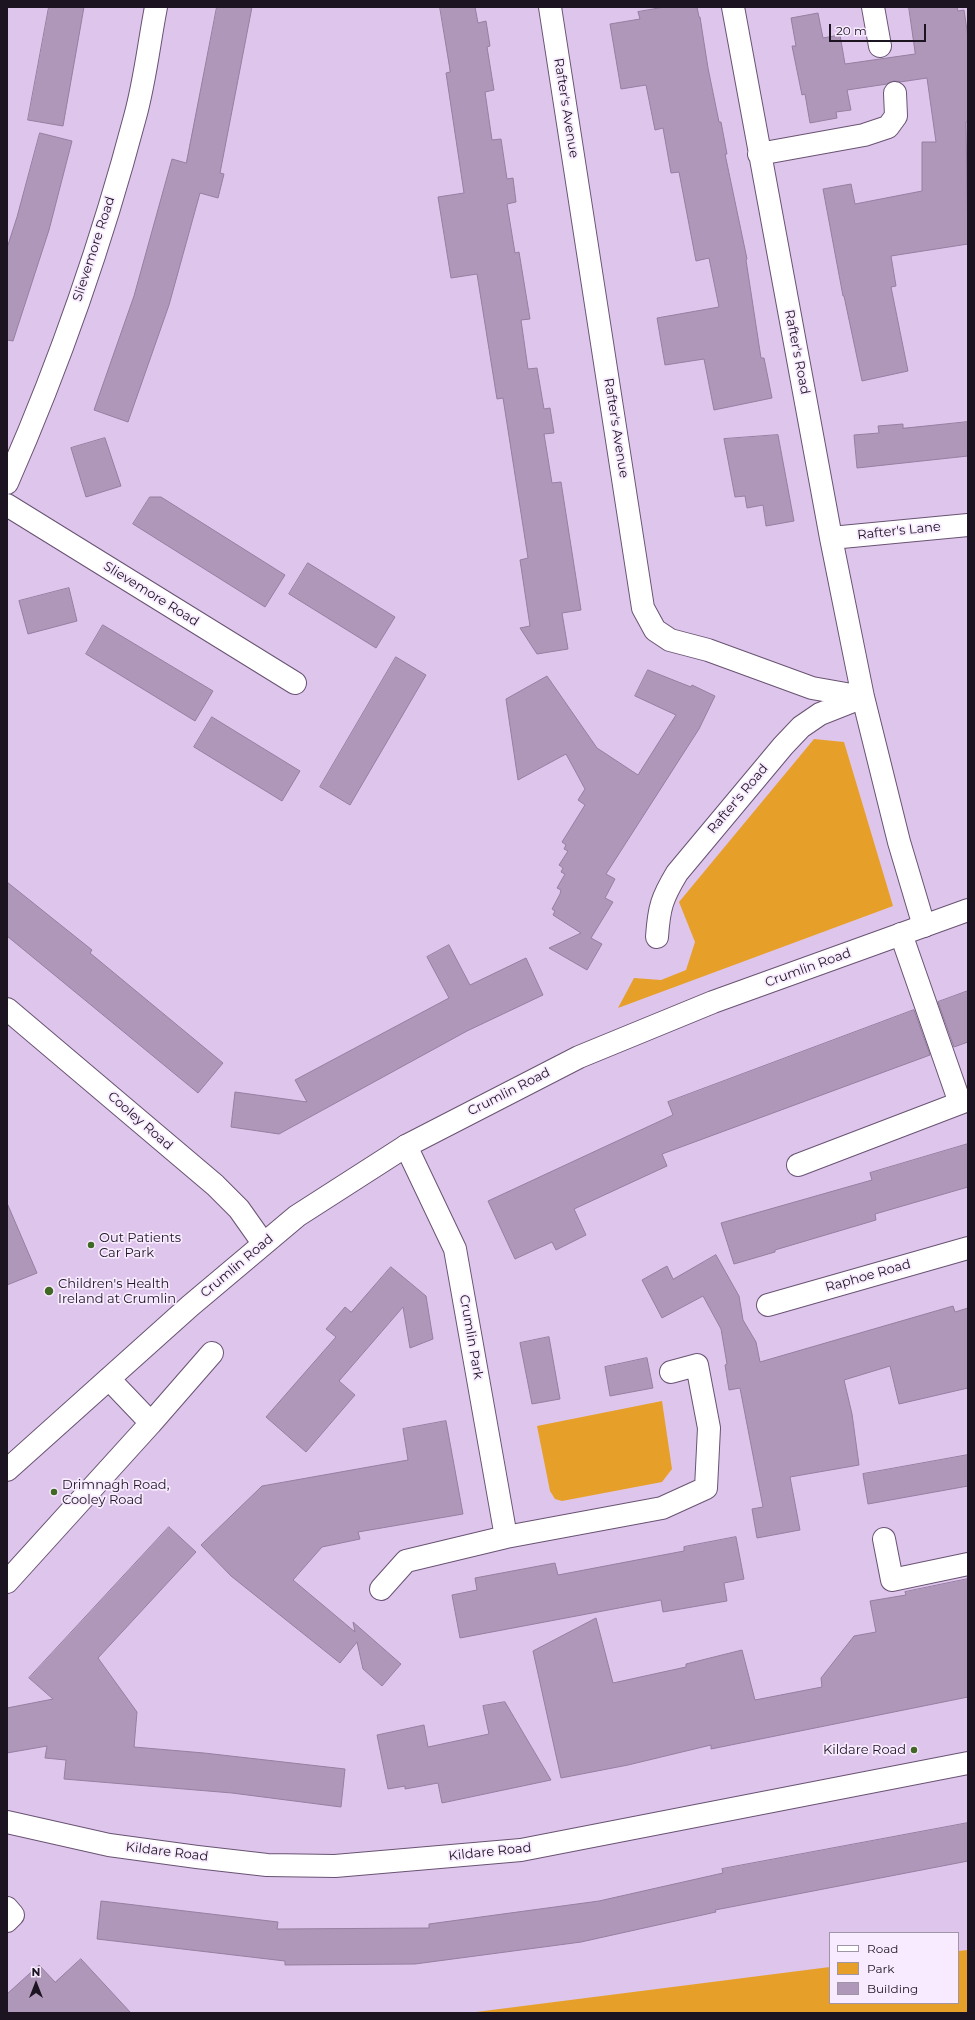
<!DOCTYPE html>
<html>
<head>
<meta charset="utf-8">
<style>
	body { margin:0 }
	#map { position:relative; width:975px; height:2020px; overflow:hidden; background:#dec5eb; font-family:Montserrat,sans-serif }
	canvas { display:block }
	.frame { position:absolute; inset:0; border:8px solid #1d1422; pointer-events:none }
	.legend { position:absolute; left:829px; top:1932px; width:130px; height:72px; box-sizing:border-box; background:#f8ebff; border:1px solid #a095a7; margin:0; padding:5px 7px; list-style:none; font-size:12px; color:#1d1422 }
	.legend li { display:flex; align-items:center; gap:8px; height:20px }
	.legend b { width:20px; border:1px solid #a095a7 }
	.north { position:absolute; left:16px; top:1964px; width:40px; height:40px; -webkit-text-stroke:3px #f8ebff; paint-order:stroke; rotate:0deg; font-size:11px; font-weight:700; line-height:16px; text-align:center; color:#1d1422 }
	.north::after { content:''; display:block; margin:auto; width:14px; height:18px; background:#1d1422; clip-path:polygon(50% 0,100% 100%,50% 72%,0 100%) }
	.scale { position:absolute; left:829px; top:24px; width:97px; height:18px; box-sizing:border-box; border:2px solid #1d1422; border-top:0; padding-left:5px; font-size:12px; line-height:14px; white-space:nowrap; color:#1d1422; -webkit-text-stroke:3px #f8ebff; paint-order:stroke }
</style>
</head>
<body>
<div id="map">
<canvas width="975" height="2020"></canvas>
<div class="frame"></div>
<ul class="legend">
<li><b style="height:5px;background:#fff"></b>Road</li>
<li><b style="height:11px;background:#e6a029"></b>Park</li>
<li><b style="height:11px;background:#af97ba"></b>Building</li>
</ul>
<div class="north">N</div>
<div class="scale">20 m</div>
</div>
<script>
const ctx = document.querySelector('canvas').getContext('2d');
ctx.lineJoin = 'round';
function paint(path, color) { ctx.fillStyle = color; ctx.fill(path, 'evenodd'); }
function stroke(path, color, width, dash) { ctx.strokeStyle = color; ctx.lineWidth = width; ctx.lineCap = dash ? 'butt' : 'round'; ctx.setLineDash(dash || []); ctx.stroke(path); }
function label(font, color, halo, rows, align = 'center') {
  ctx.font = font + ' Montserrat,sans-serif'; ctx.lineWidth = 3.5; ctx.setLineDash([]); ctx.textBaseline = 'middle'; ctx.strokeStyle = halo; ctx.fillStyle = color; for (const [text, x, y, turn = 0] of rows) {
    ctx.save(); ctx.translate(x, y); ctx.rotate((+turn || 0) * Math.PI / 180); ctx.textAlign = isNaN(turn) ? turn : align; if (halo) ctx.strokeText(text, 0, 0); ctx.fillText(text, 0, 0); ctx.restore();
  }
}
paint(new Path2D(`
	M814 739 844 742 893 906 618 1008 634 978 661 980 686 970 695 942 679 902Z
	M662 1401 672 1469 662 1482 562 1501 555 1499 550 1491 537 1426Z
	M968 1950V2013H468L830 1967V2003H958V1951Z`), '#e6a029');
const building = new Path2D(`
	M49 7H84L63 126 28 120Z
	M217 7H252L220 173 224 174 218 198 200 193 169 305 128 422 94 410 134 296 172 159 186 163Z
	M440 7H475L478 23 486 21 490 46 487 47 494 90 485 92 492 140 501 139 507 179 513 178 516 202 507 204 515 253 519 252 530 319 521 320 528 369 537 368 544 409 550 408 554 433 544 434 552 483 561 482 581 610 562 613 568 649 537 654 520 628 530 626 520 560 528 558 503 398 497 399 477 274 451 278 438 197 464 193 446 73 450 72Z
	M665 7H697L699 17H700L708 68 719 122H721L727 154H725L747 259 746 260 761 358H764L772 398 714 410 704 359 665 365 657 318 719 307 709 258 696 261 679 172 671 173 663 128 655 130 646 85 621 89 610 24 640 19 638 12Z
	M909 7H957L958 11 964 10 968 37V122H966L968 244 891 256 896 286 891 287 908 371 862 381 844 296H843L823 189 851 184 855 204 922 191V142H936L927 78 900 82 894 81 887 84 847 90 851 110 836 112 837 118 810 123 805 94 802 95 792 46H796L791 18 818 13 823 38 840 35 845 64 915 54Z
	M40 133 72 141 49 230 13 341 7 340V248L17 217Z
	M968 422V456L857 468 854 435 879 433 878 426 903 424V428Z
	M778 435 794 521 766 526 763 505 747 508 745 496 735 497 724 439Z
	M105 438 121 486 86 497 71 448Z
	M150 497H161L285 575 265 607 133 524Z
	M308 563 395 617 376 648 289 594Z
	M69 588 77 621 28 634 19 601Z
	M103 625 213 691 195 721 86 654Z
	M396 657 426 675 350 805 320 787Z
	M648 670 691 687 692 685 715 696 699 729 606 874 615 879 605 898 613 902 591 938 602 944 587 970 549 948 581 933 553 915 555 911 552 909 560 894 561 890 557 888 565 874 561 872 563 868 559 865 568 851 564 849 566 845 562 842 585 805 578 800 585 789 566 754 518 780 506 699 547 676 597 748 638 775 676 715 635 696Z
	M212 717 300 771 282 801 194 747Z
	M7 882 92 950 90 953 223 1063 198 1093 7 936Z
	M449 945 470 985 526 958 543 995 467 1031 279 1134 231 1127 235 1092 307 1102 295 1080 449 998 427 957Z
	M968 991V1042L954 1047 938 1002Z
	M914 1010 930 1055 662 1154 667 1166 574 1209 586 1235 556 1250 552 1242 515 1259 488 1201 673 1115 668 1102Z
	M968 1144V1187L875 1214 876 1220 775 1250V1252L734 1264 721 1223 872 1180 870 1173Z
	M7 1203 37 1273 7 1285Z
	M716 1255 739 1296 743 1320 756 1342 760 1362 953 1306 955 1312 968 1308V1388L899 1404 890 1366 844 1380 852 1414 859 1465 790 1477 800 1530 757 1538 752 1509 763 1507 740 1388 729 1390 725 1365 727 1364 721 1329 703 1296 662 1318 642 1280 667 1266 673 1279Z
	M391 1267 426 1296 433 1339 410 1348 403 1307 339 1381 355 1395 306 1452 266 1417 336 1337 326 1329 345 1307 351 1312Z
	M549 1337 560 1399 532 1404 520 1343Z
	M647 1358 653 1388 610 1396 605 1367Z
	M446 1421 463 1514 358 1532 360 1539 322 1547 293 1580 355 1632 353 1622 401 1664 382 1686 363 1669 357 1642 340 1663 231 1576 201 1545 262 1486 408 1460 403 1429Z
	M968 1455V1486L868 1504 863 1474Z
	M169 1527 196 1552 98 1658 137 1712 134 1747 204 1753 345 1769 341 1807 232 1793 64 1779 66 1760 45 1758 47 1746 7 1753V1708L53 1699 29 1678Z
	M736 1537 744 1579 724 1583 727 1601 663 1612 661 1600 460 1638 452 1595 477 1590 475 1578 555 1563 558 1575 684 1551V1547Z
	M968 1579V1697L711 1749V1745L628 1765 561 1778 533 1651 596 1618 613 1683 686 1667V1664L742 1650 755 1700 822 1687 821 1678 854 1636 876 1632 870 1601 906 1595 905 1592Z
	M505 1702 551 1780 442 1803 438 1783 405 1789V1786L388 1789 377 1735 424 1725 428 1747 489 1734 483 1706Z
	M968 1823V1861L715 1910 716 1912 581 1942 415 1964 285 1965V1961L97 1939 101 1901 278 1922 277 1929 429 1928V1924L599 1901 723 1873 722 1869Z
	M81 1959 131 2013H7V1994L39 1965 55 1982Z`);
paint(building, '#af97ba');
stroke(building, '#967ea1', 1);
const minor = new Path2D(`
	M550 7 643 608 655 630 670 640 708 650 812 688 863 697
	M733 7 831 538 863 697 899 842 924 926
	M873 7 880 46
	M759 154 864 135 888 127 896 116 895 93
	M7 483C59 365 102 242 135 117 145 81 149 43 156 7
	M7 505 295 683
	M831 538 968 525
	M901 934 960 1103
	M657 937C659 907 662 898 677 873L783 746 801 727 820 714 863 697
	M7 1009 215 1185 239 1209 263 1243
	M798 1165 968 1100
	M768 1305 968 1248
	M151 1423 212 1353
	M506 1537 662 1508 706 1488 709 1428 697 1365 671 1372
	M884 1539 892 1580 968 1564
	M7 1582 151 1423 109 1379
	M381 1589 406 1561 506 1537 455 1249 406 1146
	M7 1822 109 1845 197 1857 267 1865 335 1866 521 1850 968 1763
	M7 1908 13 1915 7 1921`);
const major = new Path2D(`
	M7 1470 190 1306 297 1216 406 1146 579 1057 713 1002 968 910`);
stroke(minor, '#695373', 24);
stroke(major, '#695373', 24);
stroke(minor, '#fff', 22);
stroke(major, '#fff', 22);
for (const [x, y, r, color] of [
	[91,1245,4,"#406824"],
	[49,1291,5,"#406824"],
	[54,1492,4,"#406824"],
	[914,1750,4,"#406824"]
]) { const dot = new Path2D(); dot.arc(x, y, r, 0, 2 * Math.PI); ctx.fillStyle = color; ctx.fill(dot); stroke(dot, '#f8ebff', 1.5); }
label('13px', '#1d1422', '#f8ebff', [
	["Rafter's Avenue",566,108,81],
	["Slievemore Road",94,249,-72],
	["Rafter's Road",797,352,79],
	["Rafter's Avenue",616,428,81],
	["Rafter's Lane",899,531,-6],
	["Slievemore Road",151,594,32],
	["Rafter's Road",738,799,-50],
	["Crumlin Road",808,968,-20],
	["Crumlin Road",509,1092,-27],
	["Cooley Road",140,1121,41],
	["Crumlin Road",237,1266,-40],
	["Raphoe Road",868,1276,-16],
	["Crumlin Park",471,1337,80],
	["Kildare Road",167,1852,7],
	["Kildare Road",490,1852,-6]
]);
label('13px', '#1d1422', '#f8ebff', [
	["Out Patients",99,1238],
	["Car Park",99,1253],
	["Children's Health",58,1284],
	["Ireland at Crumlin",58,1299],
	["Drimnagh Road,",62,1485],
	["Cooley Road",62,1500],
	["Kildare Road",906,1750,"right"]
], 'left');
</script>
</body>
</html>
